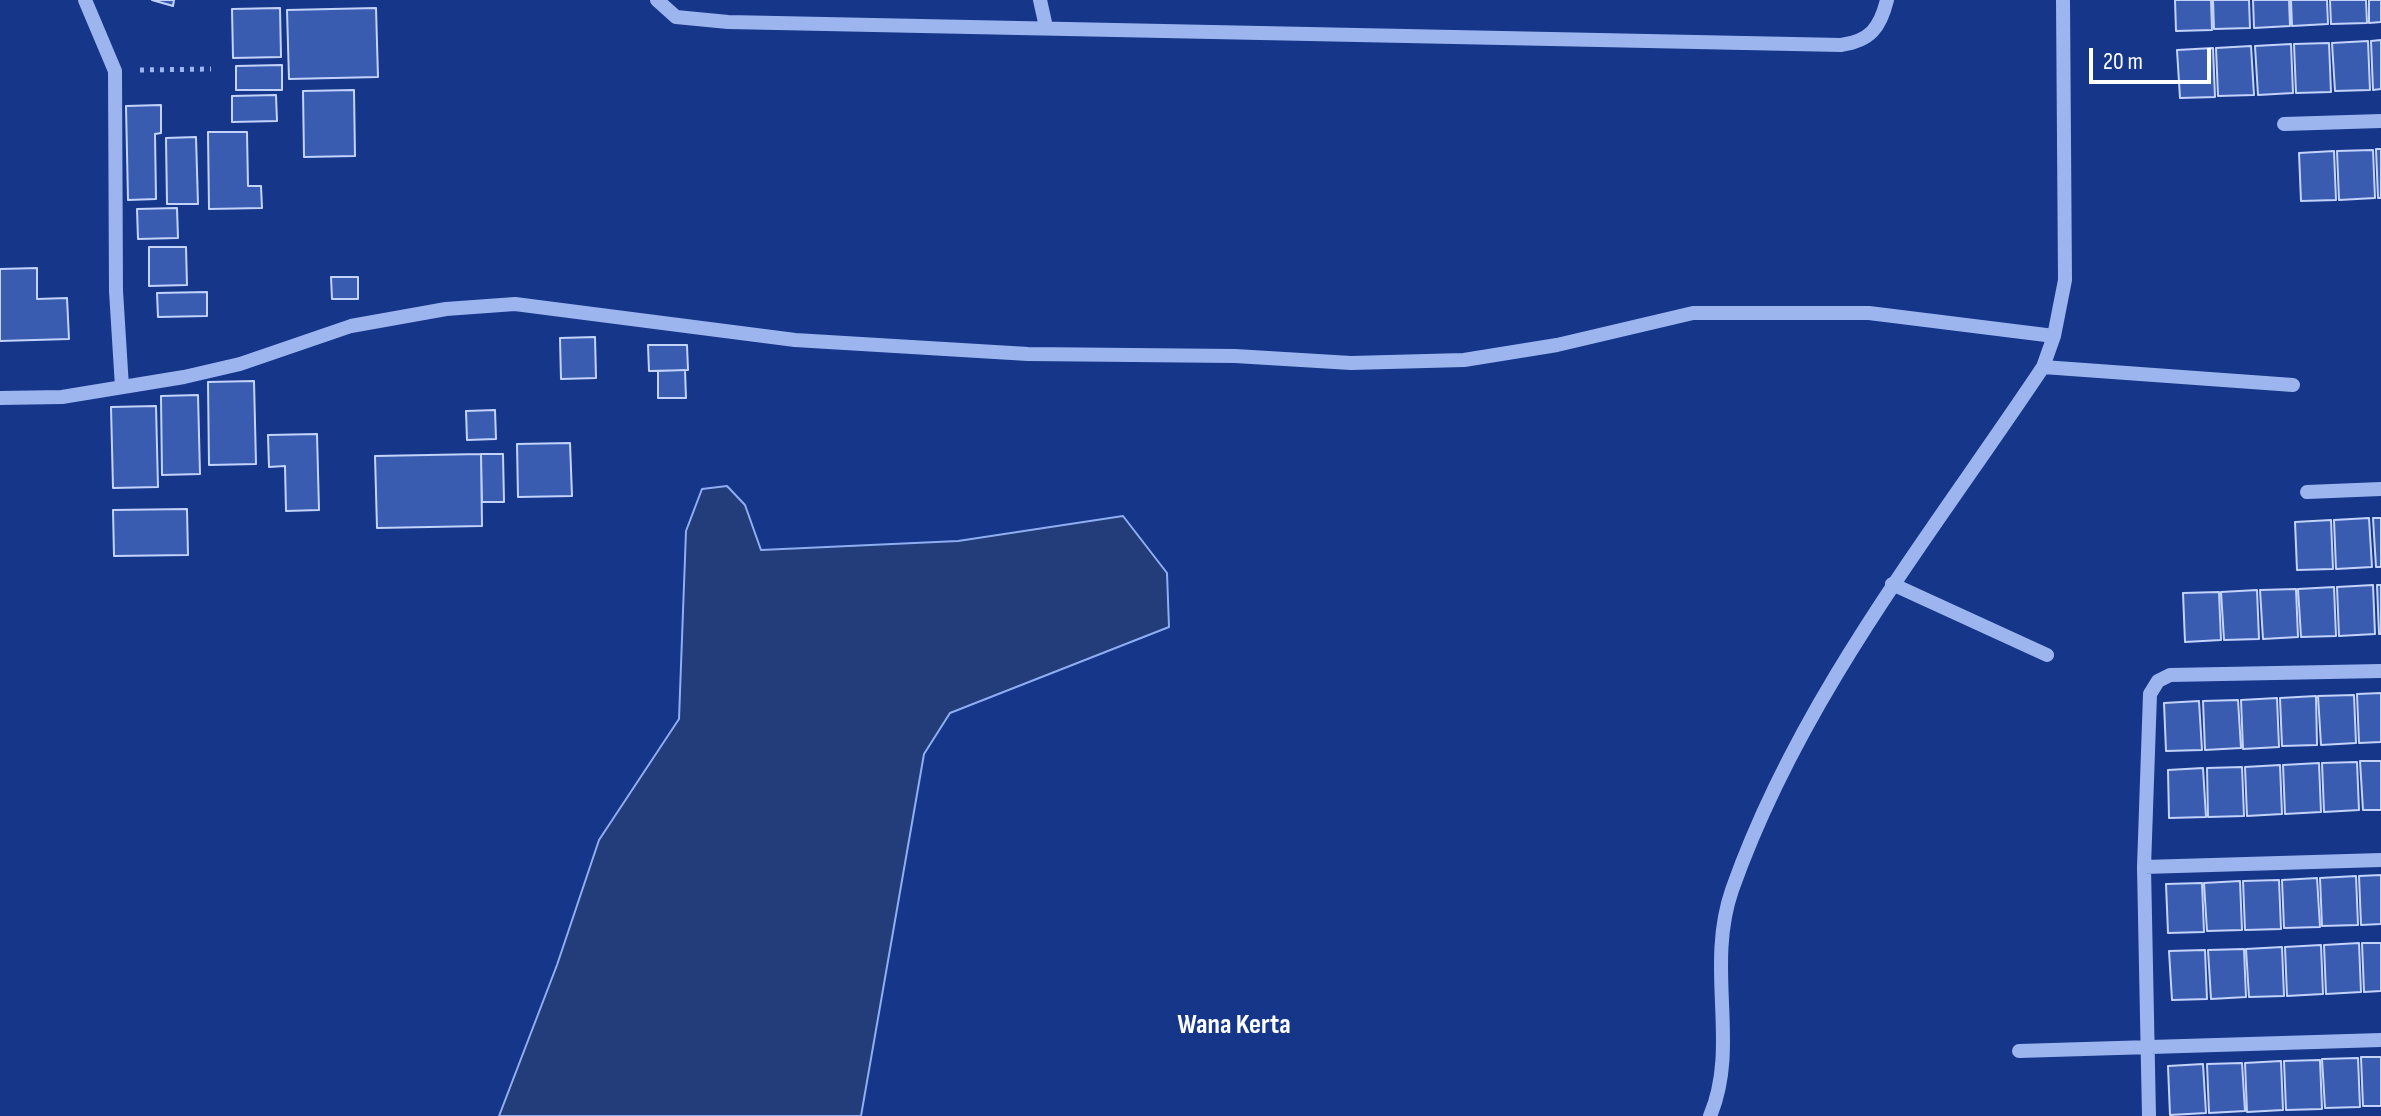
<!DOCTYPE html>
<html>
<head>
<meta charset="utf-8">
<style>
	body { margin:0 }
	#map { position:relative; width:2381px; height:1116px; overflow:hidden; background:#153689; font-family:"Sofia Sans Condensed",sans-serif }
	canvas { display:block }
	.scale { position:absolute; left:2089px; top:48px; width:122px; height:36px; box-sizing:border-box; border:4px solid #fff; border-top:0; padding-left:10px; font-size:24px; line-height:28px; white-space:nowrap; color:#fff; -webkit-text-stroke:6px #153689; paint-order:stroke }
</style>
</head>
<body>
<div id="map">
<canvas width="2381" height="1116"></canvas>
<div class="scale">20 m</div>
</div>
<script>
const ctx = document.querySelector('canvas').getContext('2d');
ctx.lineJoin = 'round';
function paint(path, color) { ctx.fillStyle = color; ctx.fill(path, 'evenodd'); }
function stroke(path, color, width, dash) { ctx.strokeStyle = color; ctx.lineWidth = width; ctx.lineCap = dash ? 'butt' : 'round'; ctx.setLineDash(dash || []); ctx.stroke(path); }
function label(font, color, halo, rows, align = 'center') {
  ctx.font = font + ' "Sofia Sans Condensed",sans-serif'; ctx.lineWidth = 8; ctx.setLineDash([]); ctx.textBaseline = 'middle'; ctx.strokeStyle = halo; ctx.fillStyle = color; for (const [text, x, y, turn = 0] of rows) {
    ctx.save(); ctx.translate(x, y); ctx.rotate((+turn || 0) * Math.PI / 180); ctx.textAlign = isNaN(turn) ? turn : align; if (halo) ctx.strokeText(text, 0, 0); ctx.fillText(text, 0, 0); ctx.restore();
  }
}
const water = new Path2D(`
	M727 486 745 505 761 550 958 541 1123 516 1167 573 1169 627 950 713 924 754 861 1116H499L557 965 599 840 679 719 686 531 702 489Z`);
paint(water, '#233c7a');
stroke(water, '#8faef2', 2);
const building = new Path2D(`
	M152 0H174L173 6Z
	M2175 0H2211L2212 30 2176 31Z
	M2213 0H2249L2250 28 2214 29Z
	M2253 0H2289L2290 26 2254 28Z
	M2291 0H2327L2328 24 2292 26Z
	M2330 0H2366L2367 23 2331 24Z
	M2369 0H2381V22L2369 23Z
	M280 8 281 57 233 58 232 9Z
	M376 8 378 77 289 79 287 10Z
	M2381 40V89L2373 90 2371 41Z
	M2368 41 2370 90 2335 91 2332 43Z
	M2329 43 2331 92 2296 93 2294 44Z
	M2291 44 2293 93 2258 95 2255 46Z
	M2251 46 2254 95 2218 96 2216 48Z
	M2213 48 2215 97 2180 98 2177 50Z
	M282 65V90H236V66Z
	M354 90 355 156 304 157 303 91Z
	M276 95 277 121 232 122V96Z
	M161 105V133L155 134 156 199 128 200 126 106Z
	M208 132H247L248 186H261L262 208 209 209Z
	M196 137 198 204H167L166 138Z
	M2376 149H2381V198H2378Z
	M2373 150 2375 198 2339 200 2337 151Z
	M2334 151 2336 200 2301 201 2299 153Z
	M177 208 178 238 138 239 137 209Z
	M149 247H186L187 285 149 286Z
	M37 268V299L67 298 69 339 0 341V269Z
	M331 277H358V299H332Z
	M207 292V316L158 317 157 293Z
	M595 337 596 378 561 379 560 338Z
	M648 345H687L688 370 649 371Z
	M685 370 686 398H658V371Z
	M254 381 256 464 209 465 208 382Z
	M198 395 200 474 162 475 161 396Z
	M156 406 158 487 113 488 111 407Z
	M495 410 496 439 467 440 466 411Z
	M317 434 319 510 286 511 285 466 269 467 268 435Z
	M570 443 572 496 518 497 517 444Z
	M481 454H503L504 502H482Z
	M481 454 482 526 377 528 375 456Z
	M187 509 188 555 114 556 113 510Z
	M2369 518 2372 567 2336 569 2334 520Z
	M2373 518H2381V567H2376Z
	M2331 520 2333 569 2297 570 2295 522Z
	M2373 585 2375 634 2339 636 2337 587Z
	M2377 585H2381V634H2379Z
	M2334 587 2336 636 2301 637 2298 589Z
	M2296 589 2298 637 2263 639 2260 590Z
	M2257 590 2259 639 2224 640 2221 592Z
	M2219 592 2221 640 2185 642 2183 593Z
	M2381 693V742L2359 743 2357 694Z
	M2354 695 2356 743 2321 745 2318 696Z
	M2316 696 2317 745 2282 746 2280 698Z
	M2277 698 2279 747 2243 749 2241 700Z
	M2238 700 2241 748 2205 750 2203 701Z
	M2199 701 2202 750 2166 751 2164 703Z
	M2360 761H2381V810H2363Z
	M2357 762 2359 810 2324 812 2322 763Z
	M2319 763 2321 812 2285 814 2283 765Z
	M2280 765 2282 814 2247 816 2245 767Z
	M2242 767 2244 816 2208 817 2207 768Z
	M2203 768 2206 817 2169 818 2168 770Z
	M2381 875V924L2361 925 2359 876Z
	M2356 876 2358 925 2322 926 2320 878Z
	M2317 878 2320 927 2284 928 2282 880Z
	M2279 880 2281 929 2245 930 2243 881Z
	M2240 881 2242 930 2207 931 2204 883Z
	M2202 883 2204 932 2168 933 2166 884Z
	M2359 943 2361 992 2326 994 2324 945Z
	M2362 943H2381V991L2364 992Z
	M2321 945 2323 994 2287 996 2285 947Z
	M2282 947 2284 996 2249 997 2246 949Z
	M2244 949 2246 997 2211 999 2208 950Z
	M2205 950 2207 999 2172 1000 2169 951Z
	M2361 1057H2381V1106H2363Z
	M2358 1058 2360 1107 2325 1108 2322 1059Z
	M2320 1060 2322 1109 2286 1110 2284 1061Z
	M2281 1061 2283 1110 2247 1112 2245 1063Z
	M2242 1063 2245 1111 2209 1113 2207 1064Z
	M2203 1064 2206 1113 2170 1115 2168 1066Z`);
paint(building, '#395cb1');
stroke(building, '#c3d3fb', 2);
stroke(new Path2D(`
	M140 70 211 69`), '#9db5ef', 5, [4, 6]);
stroke(new Path2D(`
	M85 0 115 71 116 291 122 387
	M657 0 676 17 728 22 1841 45C1870 41 1880 28 1887 0
	M1040 0 1046 27
	M2284 124 2381 121
	M2043 367 2293 385
	M0 398 62 397 184 377 240 364 351 326 446 309 515 304 795 340 1028 354 1235 356 1351 363 1464 360 1557 345 1693 313H1869L2054 336
	M2307 492 2381 489
	M1892 584 2047 655
	M2144 867 2381 860
	M2019 1051 2381 1040
	M1710 1116C1740 1046 1705 968 1732 890 1800 697 1931 535 2043 367L2054 336 2065 280 2063 0
	M2149 1116 2144 867 2150 694 2158 681 2170 675 2381 671`), '#9db5ef', 14);
label('bold 28px', '#fff', '#153689', [
	["Wana Kerta",1234,1026]
]);
</script>
</body>
</html>
